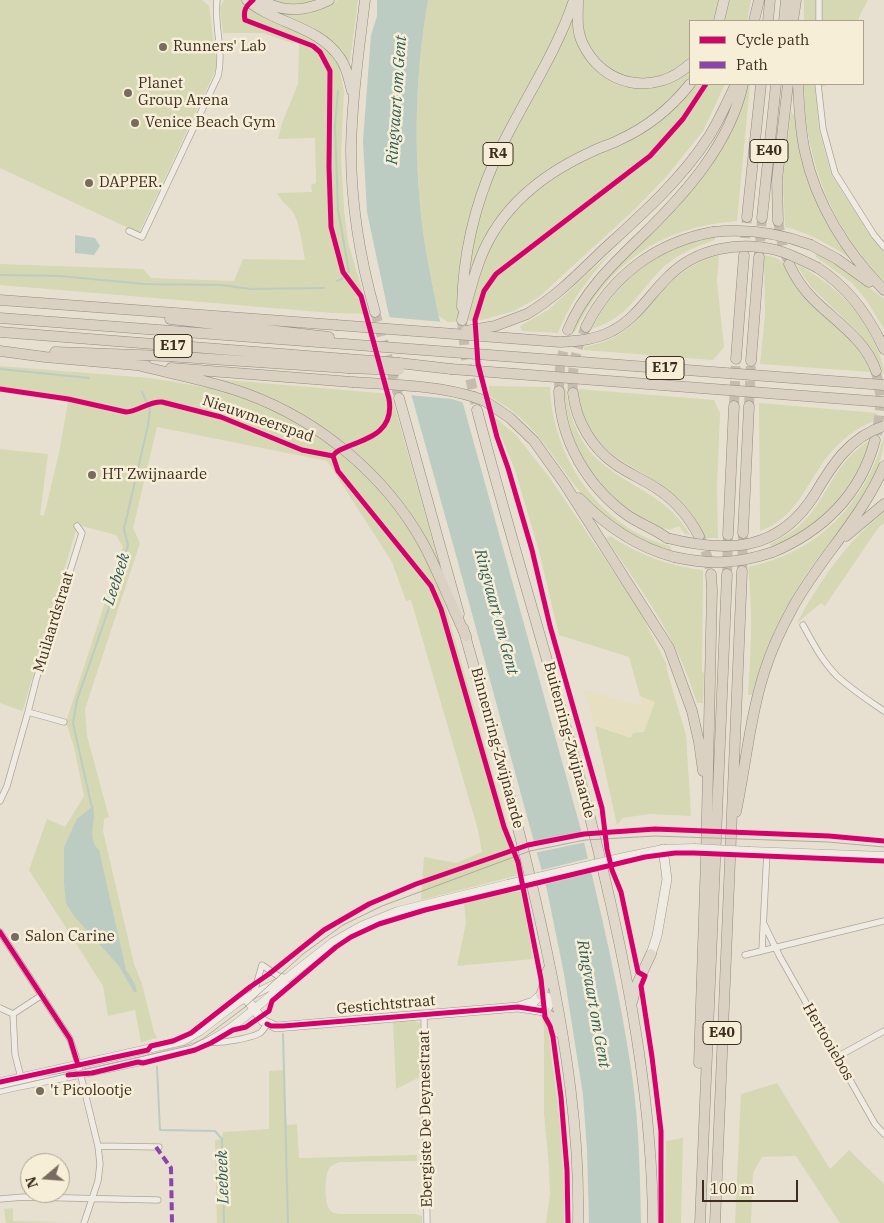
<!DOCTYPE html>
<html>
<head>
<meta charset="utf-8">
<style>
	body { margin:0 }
	#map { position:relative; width:884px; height:1223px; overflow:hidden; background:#e7e0d1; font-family:"IBM Plex Serif",serif }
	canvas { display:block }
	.legend { position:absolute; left:689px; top:20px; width:175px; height:65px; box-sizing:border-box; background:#f7eed8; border:1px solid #ada18e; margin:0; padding:6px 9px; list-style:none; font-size:15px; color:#3d2e20 }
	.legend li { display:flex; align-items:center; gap:10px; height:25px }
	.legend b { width:25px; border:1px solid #ada18e }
	.north { position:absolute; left:20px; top:1153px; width:50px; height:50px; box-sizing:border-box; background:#f7eed8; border:1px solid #ada18e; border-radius:50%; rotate:252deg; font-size:14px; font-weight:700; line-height:20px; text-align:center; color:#3d2e20 }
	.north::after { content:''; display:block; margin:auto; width:18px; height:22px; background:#786c5e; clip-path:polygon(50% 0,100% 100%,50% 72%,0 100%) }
	.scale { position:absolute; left:702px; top:1180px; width:96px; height:22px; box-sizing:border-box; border:2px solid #3d2e20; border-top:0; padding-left:6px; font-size:15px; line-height:18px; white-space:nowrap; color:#3d2e20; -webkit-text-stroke:4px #f7eed8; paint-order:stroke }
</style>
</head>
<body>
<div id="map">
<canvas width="884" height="1223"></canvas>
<ul class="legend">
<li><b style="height:6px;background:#d6006c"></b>Cycle path</li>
<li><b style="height:6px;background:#8e44ad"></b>Path</li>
</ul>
<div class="north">N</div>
<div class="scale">100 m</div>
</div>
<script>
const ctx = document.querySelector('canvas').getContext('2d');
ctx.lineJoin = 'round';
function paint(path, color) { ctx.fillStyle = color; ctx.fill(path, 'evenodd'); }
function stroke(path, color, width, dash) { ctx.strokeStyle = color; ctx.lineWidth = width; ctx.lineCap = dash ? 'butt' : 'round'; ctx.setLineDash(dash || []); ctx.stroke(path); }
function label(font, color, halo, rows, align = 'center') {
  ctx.font = font + ' "IBM Plex Serif",serif'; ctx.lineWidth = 5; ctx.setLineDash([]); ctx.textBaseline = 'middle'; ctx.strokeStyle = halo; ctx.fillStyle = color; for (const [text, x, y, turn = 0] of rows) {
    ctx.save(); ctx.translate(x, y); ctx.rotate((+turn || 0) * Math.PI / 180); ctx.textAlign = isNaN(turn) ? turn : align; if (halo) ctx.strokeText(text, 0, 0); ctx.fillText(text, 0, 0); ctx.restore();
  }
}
paint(new Path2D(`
	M583 689 642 706 640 696 655 702 644 733 631 738 595 726Z`), '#e6dfc2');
paint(new Path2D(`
	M0 0H202L209 6 217 67 139 233 0 168Z
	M224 0H243L268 18 317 43 330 53 339 67 344 91 341 155 344 210 348 242 369 314 332 313 0 285V264L143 269 151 278 234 281 243 259 305 260C303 248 299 219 292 211 285 203 282 202 277 193L312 192 311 185 316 183 315 138 278 139 282 123 298 84 299 44 292 43 263 33H223L220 7Z
	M271 0H318C302 5 287 5 271 0Z
	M338 0H358L349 69 344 56 274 12 305 13 323 8Z
	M428 0H751L747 21H690V84H725L703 131 667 176 636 208 539 297 514 311 482 320 448 322 439 316C434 293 429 269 425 245 413 165 414 80 428 0Z
	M804 0H868L857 21H804Z
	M748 84H750L737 221C660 227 608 263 575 332H573L584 308 592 295 733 128 746 95Z
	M804 84H827L825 86 815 89 819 130 831 174 871 237 884 252V281C849 246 823 200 812 152 806 130 805 107 804 84Z
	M791 111 796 119 802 154 853 261C833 246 810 233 785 227L783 180Z
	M714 237 715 240C698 246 682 252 667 264 637 290 634 315 592 329 616 279 661 247 714 237Z
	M616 248C590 276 572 298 558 333L522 331 520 326 548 310Z
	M816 252 847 270 884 299V329L867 301 852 283 816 257Z
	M719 255 717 281 724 347 713 360 584 350V347C593 345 602 343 610 339 637 328 649 303 669 284 683 270 700 260 719 255Z
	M764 255C779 258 782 259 789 273L851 339 864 355 872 372 760 364 765 315Z
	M796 264C832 283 858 306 875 344 879 353 884 364 884 374L872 350 858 332 811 287Z
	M0 366 150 378 210 388 215 379 391 394 443 577 439 590 446 608 509 830 523 874 421 900 424 857 456 863 482 852 478 830 411 600 406 601 392 562 327 461 157 427 133 528 140 543 85 709 87 736 109 817 104 819 103 831 134 964 142 984 154 1032 157 1038 141 1042 135 1010 108 1016 103 986 29 870 47 819 65 827 84 796 74 747 66 722 123 547 116 535 74 524 76 530 24 706 22 711 0 703V449L48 454 40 515 44 516 59 453 68 402 0 392Z
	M489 386 550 387C552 457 600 528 670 546L672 551C636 541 607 521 582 494 566 476 554 455 538 436 524 419 507 406 488 395Z
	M564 388H566C569 418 580 446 604 465 635 490 670 498 690 535L685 534 679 526 670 530 665 528 664 530C601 501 570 457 564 388Z
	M578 389 714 400 720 413 717 487 718 538H705C698 523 690 508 677 497 633 458 586 461 578 389Z
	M759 403 877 413 876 420C855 428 837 443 824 461 805 488 794 519 760 531Z
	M492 415 516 435 550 478 639 610 666 663 668 674 686 735 691 816 649 814 623 818 617 825 595 726 631 738 633 733 644 732 655 702 640 696 629 657 559 635 539 551 515 470Z
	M884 437C884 486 825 543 800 584 778 619 762 655 752 695H748C751 652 753 610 748 567 817 553 865 504 884 437Z
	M872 439 862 467 843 498 803 533 771 548 770 544C781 538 791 533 800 525 830 497 831 463 872 439Z
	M884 512V523L879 527 825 606 821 603 797 623C819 582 847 541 884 512Z
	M610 536C639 555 669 566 703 570L702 672 704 673 703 703H697C691 684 684 666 676 649 657 610 630 574 606 538Z
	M522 891 533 959 457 966 466 923 464 903 506 893Z
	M542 1016C550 1028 550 1046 552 1061 560 1114 565 1169 564 1223H546L550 1195 549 1167 544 1113V1027Z
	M413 1020 421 1024 420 1077 396 1089 393 1021Z
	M283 1070 287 1125 297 1124 299 1158 417 1155V1161L340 1162C337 1163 332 1165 330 1167 324 1174 324 1204 330 1210 333 1213 337 1214 341 1214H415L422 1216V1223H217L215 1140 222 1139 223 1132 269 1129V1071Z
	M777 1083 830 1169 849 1150 884 1184V1223H840L796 1156 762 1157 753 1173 751 1223H735L741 1094Z
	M683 1138 681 1223H665L666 1141Z
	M13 1208V1221L74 1222 6 1223 4 1209Z`), '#d6d7b3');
paint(new Path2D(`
	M377 0H428C414 80 413 165 425 245 429 269 434 293 439 317L581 830C601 911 620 993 632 1075 639 1124 640 1174 641 1223H589L587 1150 583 1095 564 974 547 890 459 566 388 311 367 212 363 141 371 35 377 16Z
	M75 235 95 238 100 246 94 255 75 253Z
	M93 806C97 822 86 838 99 850L126 970 135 984 137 992H134L119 966 74 916 66 903 64 883V847L77 819Z`), '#bcccc2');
paint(new Path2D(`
	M387 317 443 322 465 403 452 399 408 395Z
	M584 833 586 842 534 853 531 843Z
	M590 858 594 872 542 885 538 871Z`), '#e7e0d1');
stroke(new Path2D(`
	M338 91 335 126 338 210 349 272
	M0 275 60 276 144 284 221 285 251 289 324 288
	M337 281 343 278
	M0 369 89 378
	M92 808 73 723 77 700 109 608 128 545 124 529 148 425 150 409 142 392
	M283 1034 288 1223
	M157 1067 160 1130 215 1131 222 1139 224 1223`), '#bcccc2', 2);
stroke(new Path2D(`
	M375 312 399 398
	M462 320 465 354 477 410`), '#c5bcae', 10, [10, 5]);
stroke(new Path2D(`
	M778 221 783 248 789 264
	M744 253 747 217
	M759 256 762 218
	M876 371 881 399 877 435
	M559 391 560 366 568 330
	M573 393C571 370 576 348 586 327
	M734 406 736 359
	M749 406 751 361
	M700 537 705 548 710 568
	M742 571 743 533
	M727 574 728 535`), '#c5bcae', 10, [10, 5]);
const minor = new Path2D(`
	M819 21V0
	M818 84 823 129 835 173 874 235 884 247
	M129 231 142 237 218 76C224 51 214 26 217 0
	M803 625C813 643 822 661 837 676 851 689 868 700 884 711
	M28 712 64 722
	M0 801 7 786 28 712 36 680 82 533 77 526
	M764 924 780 957 875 1124 884 1134
	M0 932 70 1039 77 1060 98 1146 100 1164 98 1181 84 1223
	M762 950 767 851
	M745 955 884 921
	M253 996 262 965 278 976 287 978
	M0 1008 13 1014 42 995
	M13 1014 15 1054 21 1078
	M424 1015 427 1223
	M209 1041C217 1045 251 1038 260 1033 263 1031 265 1027 267 1024
	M837 1057 884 1031
	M98 1146 159 1147
	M0 1199 24 1197 158 1200`);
const tertiary = new Path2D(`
	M750 851 884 856
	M624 857 663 849 694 848
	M0 1082 183 1041 200 1031 238 1002 287 978 333 942 361 926 398 911 508 884
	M0 1090C53 1078 105 1071 157 1057 173 1052 190 1050 205 1043 233 1030 260 1003 285 984`);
const secondary = new Path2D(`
	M651 954 657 936 667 879 663 849
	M246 998 263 1021 276 1027 518 1007 544 1011C549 1008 551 1002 547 997L541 995 533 1002 518 1007`);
const trunk = new Path2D(`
	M247 0C275 24 319 26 340 58 347 67 349 80 352 91
	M261 0C283 13 307 11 329 0
	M365 0C359 49 352 99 351 149 351 204 360 259 375 312
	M578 0C578 14 576 29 582 42 602 87 655 97 690 64
	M719 21 724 0
	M462 307C463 255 474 207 495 160 520 105 555 57 574 0
	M462 320C467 303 471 285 477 268 495 212 538 176 591 152 600 147 610 145 619 140 648 127 671 108 690 84
	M399 398 459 614
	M477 410C518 568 569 724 606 883 632 995 652 1108 653 1223
	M463 628C494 737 525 846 548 957 566 1044 580 1134 578 1223
	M541 995C546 986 544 978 548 970
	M632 1002 637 984 651 954
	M544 1011 552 1018 558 1032`);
const motorway = new Path2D(`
	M754 21 759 0
	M768 21 770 0
	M784 21 786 0
	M793 21 796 0
	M798 84C799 107 800 130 805 152 816 204 847 253 884 290
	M747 217 761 84
	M762 218 776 84
	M778 221 777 180 788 84
	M811 245 837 259 869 282
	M789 264C795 277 803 289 813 299 835 321 866 340 876 371
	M818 268C849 288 869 316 884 349
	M0 300 336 325
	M527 314C556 297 579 273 603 250 640 216 680 181 708 138 719 121 727 102 736 84
	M0 318 371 346
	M170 319 329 337
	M586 327C611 276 657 242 713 232
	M568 330C584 291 613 264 643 235 686 193 730 144 743 84
	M0 332 346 359
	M0 351 45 357 147 366
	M55 352 166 356 348 368
	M736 359 744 255
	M751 361 759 257
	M399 363 451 369
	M141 366C176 375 213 381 247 394 320 421 385 475 423 543 439 573 451 605 466 636
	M171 368 352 382
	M559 391C560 440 587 486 627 515 640 524 655 529 667 538
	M573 393C576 421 592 448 615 464 629 474 645 480 659 490 677 502 689 517 699 536
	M474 397 485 401 510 418 534 441 564 483 669 648 692 711 699 742 703 771
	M579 498C606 526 636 547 674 557
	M743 533 749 406
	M728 535 734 406
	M846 536 884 504
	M773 552C823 531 861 494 875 440
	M736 812C746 764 750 716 765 670 772 648 782 627 793 607 820 558 862 518 884 466
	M699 1063 706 859 712 590 711 574
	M700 1223 727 574
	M715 1223 742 571`);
stroke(minor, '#ada599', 7);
stroke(tertiary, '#ada599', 9);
stroke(secondary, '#9c958a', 10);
stroke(trunk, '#928b80', 11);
stroke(motorway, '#928b80', 11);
stroke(minor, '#efebe3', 5.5);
stroke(tertiary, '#efebe3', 8);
stroke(secondary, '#efebe3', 9);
stroke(trunk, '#e0d9cb', 10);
stroke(motorway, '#dad1c2', 10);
stroke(new Path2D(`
	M0 1089 192 1045 204 1038 245 1007 303 954 343 925 382 906 530 851 585 840 655 836 828 842 884 847`), '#afaaa2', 1);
const tertiaryBridge = new Path2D(`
	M694 848 750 851
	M508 884 624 857`);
const motorwayBridge = new Path2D(`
	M713 232C748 228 779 233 811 245
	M336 325 560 342C577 341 595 340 612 331 636 319 650 294 669 276 697 248 739 241 776 250 791 254 804 261 818 268
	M466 331 495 326 527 314
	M371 346 884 385
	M346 359 399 363
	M348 368 399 370
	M451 369 884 402
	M352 382C393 385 435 385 474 397
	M667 538C728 553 779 552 815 494 832 465 850 437 884 426
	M674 557C711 565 737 564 773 552`);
stroke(tertiaryBridge, '#ada599', 9, []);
stroke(motorwayBridge, '#928b80', 11, []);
stroke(tertiaryBridge, '#efebe3', 8);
stroke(motorwayBridge, '#dad1c2', 10);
stroke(new Path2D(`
	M156 1147 171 1168 172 1223`), '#8e44ad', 4, [8, 4]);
stroke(new Path2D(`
	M253 0C246 6 243 10 245 20L313 46 320 52 330 71 329 167 331 227 343 272 361 296 389 399C394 429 373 437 349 446 343 449 336 450 333 456
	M0 389 68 399 126 412C139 411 149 401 162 402L221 417 302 450 333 456
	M333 456 338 471 431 586 441 609 504 827 518 862 541 979 545 1017 550 1026 553 1037 561 1097 567 1170 568 1223
	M0 932 70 1039 78 1065
	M267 1024 271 1026H283L518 1007 544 1011
	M68 1075 92 1073 138 1062 143 1063 195 1050 211 1043 233 1030 246 1027 269 1011 272 1001 336 947 351 937 379 924 425 910 645 857 675 853H694L884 861
	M0 1082 148 1050 151 1046 173 1041 191 1033 250 987 269 974 324 930 369 904 416 884 528 845 584 834 655 829 829 836 884 841
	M661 1223V1131L652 1057 641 986 645 976 638 972 621 892 612 870 607 849 602 808 550 626 532 550 508 468 497 437 478 364 475 320 484 291 496 274 650 156 683 119 706 84`), '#d6006c', 5);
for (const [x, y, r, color] of [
	[163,47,5,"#786c5e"],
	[128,93,5,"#786c5e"],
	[135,123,5,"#786c5e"],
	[89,183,5,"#786c5e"],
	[92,475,5,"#786c5e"],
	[15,937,5,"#786c5e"],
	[40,1091,5,"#786c5e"]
]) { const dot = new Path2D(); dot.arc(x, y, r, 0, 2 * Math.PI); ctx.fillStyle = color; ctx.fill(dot); stroke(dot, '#f7eed8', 2); }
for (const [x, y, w] of [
	[769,151,38],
	[498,154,30],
	[173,346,38],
	[665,368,38],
	[722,1033,38]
]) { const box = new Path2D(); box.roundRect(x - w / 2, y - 11.5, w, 23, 4); ctx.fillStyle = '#f7eed8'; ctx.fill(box); stroke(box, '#3d2e20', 1); }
label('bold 14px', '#3d2e20', null, [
	["E40",769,151],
	["R4",498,154],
	["E17",173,346],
	["E17",665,368],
	["E40",722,1033]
]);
label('15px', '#3d2e20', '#f7eed8', [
	["Runners' Lab",173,47],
	["Planet",138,84],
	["Group Arena",138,101],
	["Venice Beach Gym",145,123],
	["DAPPER.",99,183],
	["HT Zwijnaarde",102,475],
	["Salon Carine",25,937],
	["'t Picolootje",50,1091]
], 'left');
label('15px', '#3d2e20', '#f7eed8', [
	["Nieuwmeerspad",258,419,19],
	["Muilaardstraat",54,622,-73],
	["Buitenring-Zwijnaarde",569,740,75],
	["Binnenring-Zwijnaarde",497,748,75],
	["Gestichtstraat",386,1005,-5],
	["Hertooiebos",828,1042,60],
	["Ebergiste De Deynestraat",426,1119,-91]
]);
label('italic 16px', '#2f5d5a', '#f7eed8', [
	["Ringvaart om Gent",397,100,-86],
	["Leebeek",117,579,-72],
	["Ringvaart om Gent",496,612,75],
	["Ringvaart om Gent",593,1004,80],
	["Leebeek",223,1177,-92]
]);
</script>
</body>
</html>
